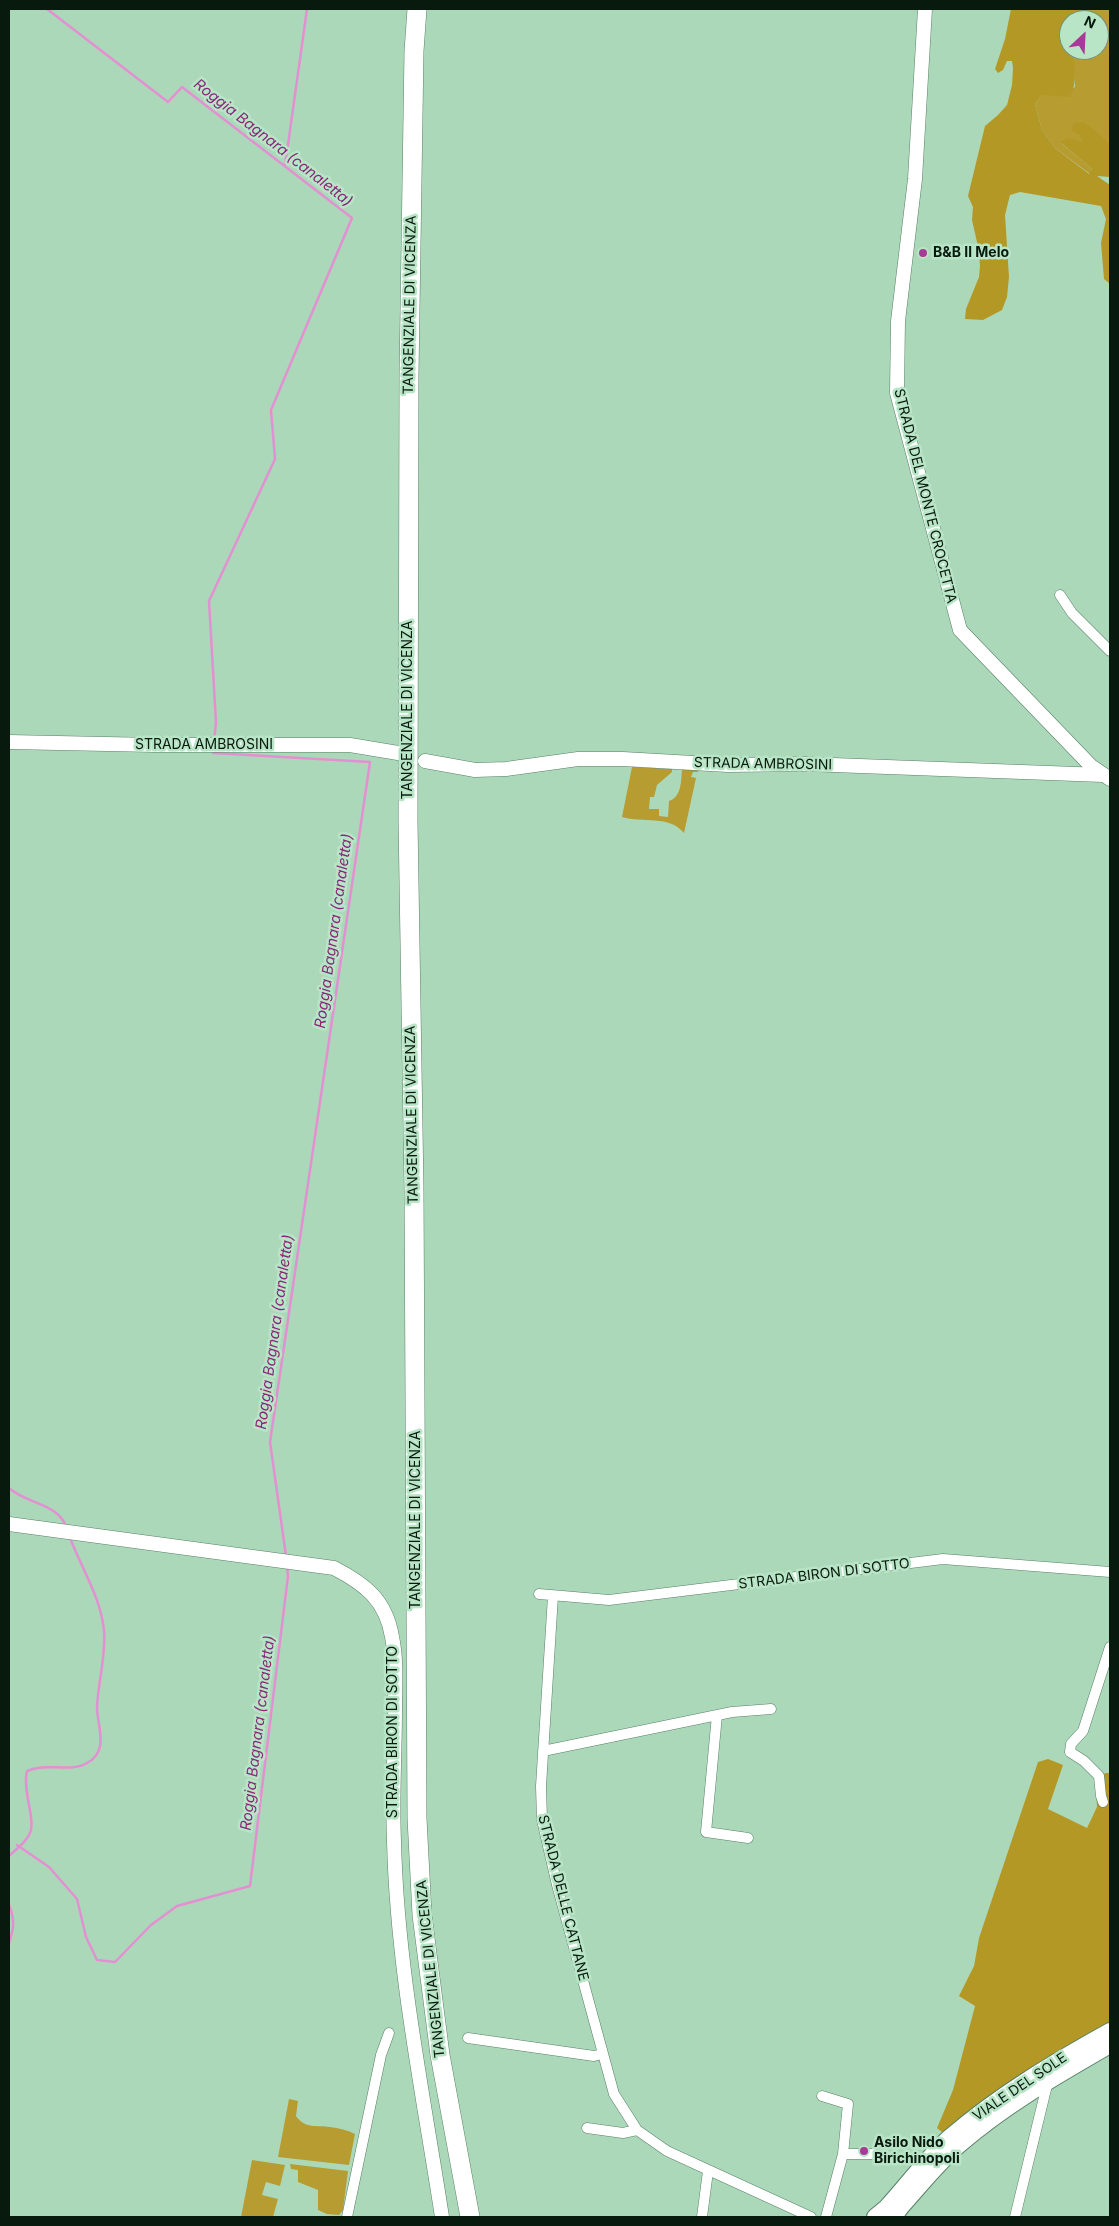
<!DOCTYPE html>
<html>
<head>
<meta charset="utf-8">
<style>
	body { margin:0 }
	#map { position:relative; width:1119px; height:2226px; overflow:hidden; background:#acd8ba; font-family:Inter,sans-serif }
	canvas { display:block }
	.frame { position:absolute; inset:0; border:10px solid #08190e; pointer-events:none }
	.north { position:absolute; left:1059px; top:10px; width:50px; height:50px; box-sizing:border-box; background:#b9e5c7; border:1px solid #72937d; border-radius:50%; rotate:25deg; font-size:14px; font-weight:700; line-height:20px; text-align:center; color:#08190e }
	.north::after { content:''; display:block; margin:auto; width:18px; height:22px; background:#a83996; clip-path:polygon(50% 0,100% 100%,50% 72%,0 100%) }
</style>
</head>
<body>
<div id="map">
<canvas width="1119" height="2226"></canvas>
<div class="frame"></div>
<div class="north">N</div>
</div>
<script>
const ctx = document.querySelector('canvas').getContext('2d');
ctx.lineJoin = 'round';
function paint(path, color) { ctx.fillStyle = color; ctx.fill(path, 'evenodd'); }
function stroke(path, color, width, dash) { ctx.strokeStyle = color; ctx.lineWidth = width; ctx.lineCap = dash ? 'butt' : 'round'; ctx.setLineDash(dash || []); ctx.stroke(path); }
function label(font, color, halo, rows, align = 'center') {
  ctx.font = font + ' Inter,sans-serif'; ctx.lineWidth = 5; ctx.setLineDash([]); ctx.textBaseline = 'middle'; ctx.strokeStyle = halo; ctx.fillStyle = color; for (const [text, x, y, turn = 0] of rows) {
    ctx.save(); ctx.translate(x, y); ctx.rotate((+turn || 0) * Math.PI / 180); ctx.textAlign = isNaN(turn) ? turn : align; if (halo) ctx.strokeText(text, 0, 0); ctx.fillText(text, 0, 0); ctx.restore();
  }
}
paint(new Path2D(`
	M1094 9H1110V160L1109 150 1085 122 1081 135 1082 143H1061L1092 169 1090 174 1055 148 1042 130 1035 104 1042 95H1058L1075 87 1073 50H1099V20H1077L1083 12Z
	M632 767 672 769V772L657 785 654 797H650L649 809H659V816L668 817 669 801C682 797 681 780 682 769H698V772H693L691 777 696 778 684 833C670 815 642 823 622 817Z
	M289 2099 298 2101 296 2116C305 2129 317 2125 330 2127 339 2128 347 2130 355 2134L349 2165 278 2157Z
	M252 2160 285 2165 280 2186 266 2182 262 2195 278 2199 273 2217H241Z
	M290 2164 348 2171 343 2210 339 2215 327 2214 318 2210V2190L298 2182V2170L291 2169Z`), '#b79c32');
paint(new Path2D(`
	M1011 9H1094L1083 12 1077 20H1069V50H1073C1074 66 1078 82 1070 97L1042 95 1035 104 1042 130 1055 148 1089 174 1092 169 1060 142 1068 138 1082 142 1080 135 1071 130 1074 123 1085 122 1110 144V177L1097 176 1110 185V284L1104 279 1101 243 1106 219 1101 206 1020 192 1010 195 1005 215 1009 277 1007 297 1002 310 983 320 965 319 966 309 979 277 980 266 979 251 972 220 973 207 968 196 985 126 998 115 1007 105 1012 85 1013 68 1012 61H1007L1003 70 998 73 995 69 1005 39Z
	M1048 1759 1063 1765 1048 1809 1087 1828 1097 1807 1096 1788 1105 1773H1110V2031L949 2138 937 2128 953 2090 975 2006 959 1996 974 1966 979 1938 1038 1762Z`), '#b49825');
stroke(new Path2D(`
	M47 9 168 102 182 87 352 218 271 410 275 459 209 601 216 723 214 740
	M285 166 307 9
	M213 751V753L370 762 270 1442 286 1556
	M9 1488C28 1505 57 1502 67 1528
	M17 1845 49 1867 77 1899 86 1937 97 1960 115 1962 151 1925 177 1906 250 1886 288 1576 287 1567
	M9 1856C16 1849 26 1843 30 1833 36 1820 22 1790 27 1771 46 1762 70 1773 87 1763 110 1751 97 1726 97 1707 98 1682 106 1657 104 1631 101 1598 82 1569 70 1538
	M9 1905C15 1920 14 1928 9 1943`), '#e390d2', 2.5);
const street = new Path2D(`
	M1060 595 1072 613 1110 651
	M539 1594 609 1600 943 1559 1110 1572
	M553 1596 541 1786 542 1820 557 1885 614 2094 637 2130 667 2151 811 2217
	M717 1715 706 1832 748 1838
	M543 1751 732 1712 771 1709
	M1103 1802 1101 1796 1099 1776 1084 1761 1070 1752 1071 1744 1083 1731 1110 1647
	M468 2038 594 2056 602 2054
	M822 2096 848 2104 843 2154 826 2217
	M587 2128 623 2133 637 2130
	M843 2154H874
	M347 2217 381 2055 389 2033
	M702 2217 708 2171
	M1015 2217 1048 2081`);
const secondary = new Path2D(`
	M925 9 915 179 898 321 897 393 960 630 1091 766 1110 779
	M9 742 155 745H350L398 753
	M425 761 475 770 506 769 578 759H623L728 765 806 764 1103 775
	M9 1524 334 1568C365 1584 386 1600 392 1637 397 1660 395 1685 395 1709 395 1753 392 1797 394 1841 397 1968 423 2093 442 2217`);
const primary = new Path2D(`
	M875 2217 886 2208C907 2185 927 2158 950 2137 999 2095 1054 2062 1110 2031
	M894 2217 901 2207C920 2186 938 2163 959 2145 1005 2105 1058 2075 1110 2045`);
const highway = new Path2D(`
	M417 9 414 51 409 375 408 820 414 1190 417 1818 422 1915 440 2055 470 2217`);
stroke(street, '#578065', 11);
stroke(secondary, '#578065', 15);
stroke(primary, '#578065', 18);
stroke(highway, '#578065', 20);
stroke(street, '#fff', 10);
stroke(secondary, '#fff', 14);
stroke(primary, '#fff', 16);
stroke(highway, '#fff', 19);
for (const [x, y, r, color] of [
	[923,253,5,"#a83996"],
	[864,2151,5,"#a83996"]
]) { const dot = new Path2D(); dot.arc(x, y, r, 0, 2 * Math.PI); ctx.fillStyle = color; ctx.fill(dot); stroke(dot, '#b9e5c7', 2); }
label('bold 14px', '#08190e', '#b9e5c7', [
	["B&B Il Melo",933,253],
	["Asilo Nido",874,2143],
	["Birichinopoli",874,2159]
], 'left');
label('14px', '#08190e', '#b9e5c7', [
	["TANGENZIALE DI VICENZA",410,305,-89],
	["STRADA DEL MONTE CROCETTA",925,496,76],
	["TANGENZIALE DI VICENZA",408,710,-90],
	["STRADA AMBROSINI",204,745],
	["STRADA AMBROSINI",763,764,1],
	["TANGENZIALE DI VICENZA",412,1115,-91],
	["TANGENZIALE DI VICENZA",416,1520,-90],
	["STRADA BIRON DI SOTTO",824,1574,-7],
	["STRADA BIRON DI SOTTO",393,1732,-90],
	["STRADA DELLE CATTANE",563,1898,76],
	["TANGENZIALE DI VICENZA",431,1969,-96],
	["VIALE DEL SOLE",1020,2087,-34]
]);
label('italic 15px', '#88287a', '#b9e5c7', [
	["Roggia Bagnara (canaletta)",273,143,38],
	["Roggia Bagnara (canaletta)",334,931,-82],
	["Roggia Bagnara (canaletta)",275,1332,-82],
	["Roggia Bagnara (canaletta)",258,1733,-83]
]);
</script>
</body>
</html>
